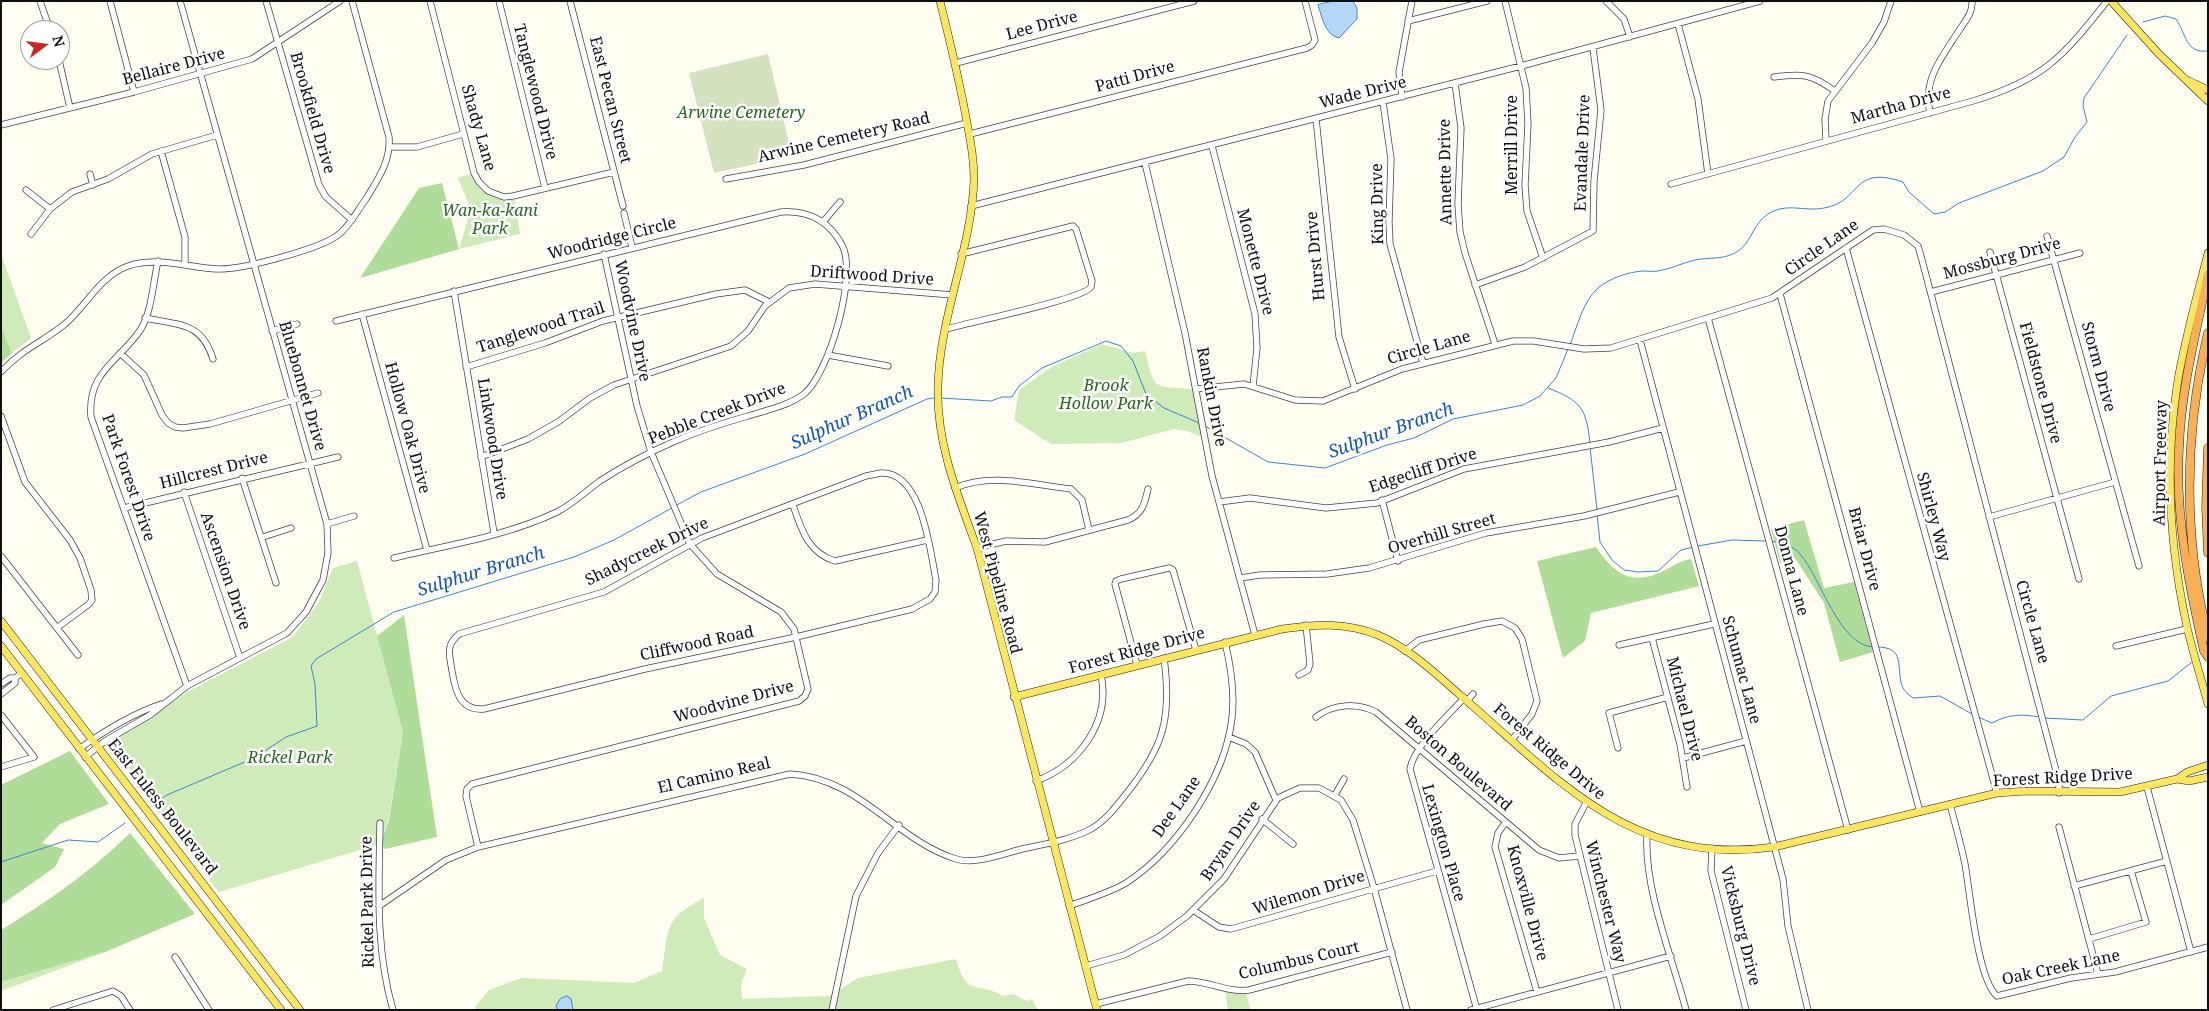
<!DOCTYPE html>
<html>
<head>
<meta charset="utf-8">
<style>
	body { margin:0 }
	#map { position:relative; width:2209px; height:1011px; overflow:hidden; background:#fffef1; font-family:"Noto Serif",serif }
	canvas { display:block }
	.frame { position:absolute; inset:0; border:2px solid #0f0f0f; pointer-events:none }
	.north { position:absolute; left:20px; top:20px; width:50px; height:50px; box-sizing:border-box; background:#fff; border:1px solid #9f9f9f; border-radius:50%; rotate:75deg; font-size:14px; font-weight:700; line-height:20px; text-align:center; color:#0f0f0f }
	.north::after { content:''; display:block; margin:auto; width:18px; height:22px; background:#c32b23; clip-path:polygon(50% 0,100% 100%,50% 72%,0 100%) }
</style>
</head>
<body>
<div id="map">
<canvas width="2209" height="1011"></canvas>
<div class="frame"></div>
<div class="north">N</div>
</div>
<script>
const ctx = document.querySelector('canvas').getContext('2d');
ctx.lineJoin = 'round';
function paint(path, color) { ctx.fillStyle = color; ctx.fill(path, 'evenodd'); }
function stroke(path, color, width, dash) { ctx.strokeStyle = color; ctx.lineWidth = width; ctx.lineCap = dash ? 'butt' : 'round'; ctx.setLineDash(dash || []); ctx.stroke(path); }
function label(font, color, halo, rows, align = 'center') {
  ctx.font = font + ' "Noto Serif",serif'; ctx.lineWidth = 5; ctx.setLineDash([]); ctx.textBaseline = 'middle'; ctx.strokeStyle = halo; ctx.fillStyle = color; for (const [text, x, y, turn = 0] of rows) {
    ctx.save(); ctx.translate(x, y); ctx.rotate((+turn || 0) * Math.PI / 180); ctx.textAlign = isNaN(turn) ? turn : align; if (halo) ctx.strokeText(text, 0, 0); ctx.fillText(text, 0, 0); ctx.restore();
  }
}
paint(new Path2D(`
	M470 174C480 193 493 201 515 200L520 234 459 249 471 209 458 178Z
	M1 254 31 338 12 353 1 326Z
	M1102 344 1132 353 1145 351C1155 391 1152 386 1193 389L1202 437 1187 431 1174 429 1121 443 1051 444 1014 420 1019 390 1052 367Z
	M357 561 403 732 389 817 380 844 219 892 107 744 189 691 293 637 319 602 333 568Z
	M704 898V918L720 955 747 969 741 984 742 999 829 996 858 978 956 959C967 999 976 980 1003 996L1013 994 1027 1001 1032 999 1038 1010H476L475 1007 489 990 521 978 634 983 662 971C669 929 663 919 704 898Z
	M105 952 1 991V982Z
	M1225 991 1246 994 1251 1010H1228Z`), '#ceebb9');
paint(new Path2D(`
	M442 183 459 249 360 278 419 188Z
	M1 326 12 353 1 363Z
	M1804 520 1824 588 1854 582 1873 652 1840 662 1824 603 1795 558 1780 563 1771 529Z
	M1596 547C1615 575 1633 587 1665 570 1675 565 1680 561 1691 559L1699 586 1591 613 1585 641 1563 658 1537 561Z
	M404 615 437 837 385 849 380 844 389 820 403 732 377 636Z
	M70 751 109 804 60 824 42 843 64 849 55 867 1 905V785Z
	M130 833 195 914 105 952 1 982V930C50 900 89 873 130 833Z`), '#afdc98');
paint(new Path2D(`
	M768 54 792 156 714 173 689 73Z`), '#d4e2c0');
const water = new Path2D(`
	M1333 1H1353L1357 8V19L1339 38C1325 35 1322 17 1318 5Z
	M567 996 571 999 573 1010H558L556 1006 560 999Z`);
paint(water, '#b4d7f8');
stroke(water, '#3985d1', 1);
stroke(new Path2D(`
	M2143 22 2165 16 2176 19C2186 33 2185 54 2208 51
	M1570 345C1577 327 1583 301 1598 288 1610 278 1628 272 1643 271 1648 271 1654 272 1658 271 1671 269 1682 263 1695 260 1709 257 1721 260 1735 253 1752 244 1752 224 1768 214 1787 202 1804 212 1824 208 1862 202 1851 164 1903 182L1909 192 1934 214 1945 212 1959 203 2043 171 2064 157 2075 137 2087 122 2083 106 2084 98 2127 35
	M1548 388C1581 401 1586 407 1590 443
	M941 398 991 401 1002 397H1012L1019 386 1042 368 1106 341 1121 346 1133 361 1146 394 1164 408 1199 423
	M1205 426 1268 462 1325 468 1387 445 1414 438 1453 419 1523 405 1540 396 1556 378 1568 349
	M1590 447 1597 510
	M675 506 701 492 805 454 927 399 934 398
	M1597 514 1600 542 1612 560 1624 570 1638 572 1658 571 1681 550 1694 547
	M1772 541C1781 543 1794 546 1800 554 1820 576 1839 646 1873 647
	M1698 546 1732 540 1766 541
	M1877 647C1906 647 1896 667 1902 686 1904 691 1909 695 1913 698L1940 696 1972 714
	M1978 717 1992 723C2009 714 2021 714 2040 717
	M2044 718 2083 720 2111 696 2168 681 2192 662
	M152 805 167 795 254 758 286 737 317 726 315 684 311 666 316 659 394 612 574 557 614 540 672 508
	M1 862 68 840 98 842 125 823`), '#3985d1', 1);
const minor = new Path2D(`
	M40 1 50 30
	M110 1 134 92
	M266 1 319 185 326 197 352 220
	M430 1 474 173 479 182 488 191 504 197 513 196 614 172
	M499 1 545 188
	M570 1 623 206
	M1505 1 1526 88 1528 124 1525 185 1527 211 1543 258
	M1606 1 1624 19 1630 37
	M1408 21 1487 1
	M1678 24 1698 99 1708 174
	M59 60 70 108
	M956 63 1194 1
	M1774 77C1802 73 1811 74 1835 91
	M1455 83 1461 128 1458 204 1460 232 1465 253 1495 344
	M1402 97 1399 72 1412 1
	M1383 102 1391 159 1389 222 1390 244 1423 363
	M1930 113C1922 79 1943 56 1960 29 1966 20 1973 12 1972 1
	M1316 119 1339 337 1355 389
	M1 125 134 92 252 59 340 1
	M970 134 1307 48 1312 45 1315 40 1305 1
	M1826 140 1825 119 1828 101 1872 43 1884 22 1891 1
	M1212 146 1255 314 1257 348 1253 386
	M390 147H417L463 134
	M161 151 185 237V265
	M1145 163 1185 333 1212 476 1255 635
	M90 174 93 185
	M726 179 804 165 967 123
	M1671 184 1973 101C2043 80 2062 58 2107 1
	M26 190 50 209
	M971 206 1521 66 1760 1
	M624 213 632 247
	M823 222 840 202
	M31 234 50 209 72 192 108 179 152 154 217 135
	M2047 236 2139 566
	M1846 248 1997 793
	M1990 252 2079 579
	M158 261C153 283 152 310 141 329 120 361 87 371 91 417L187 686
	M1475 285 1525 267 1593 231 1594 181 1601 110 1593 48
	M454 291 494 533
	M1931 292 2080 253
	M1780 294 1920 812
	M362 314 427 550
	M145 318C179 325 202 322 213 359
	M1708 318 1848 830
	M336 321 781 212C808 210 829 221 842 245 858 274 829 374 804 394 788 406 767 410 748 416 723 423 698 431 673 442 648 453 623 466 600 481 586 491 573 504 557 512 507 536 448 545 394 558
	M946 329C967 323 1084 299 1091 287L1092 281 1076 229 1073 226 961 254
	M272 331 297 324
	M1640 340 1783 879 1788 926 1808 1010
	M120 353 144 375 162 415 168 423 175 427 183 428 210 424 318 393
	M828 355 888 366
	M466 367 545 343 603 321 716 294 745 290 769 302
	M1 372C22 349 43 342 65 324 87 305 100 276 128 266 158 256 188 268 218 269 241 270 320 249 338 235 350 226 357 211 366 199 378 179 391 161 389 137L352 1
	M1196 389 1244 384 1295 400 1323 401 1402 369 1513 341H1534L1584 349 1611 348 1772 298 1873 230 1884 229 1904 235 1918 246 1922 260 2059 782V793
	M1 416 25 482 70 540 80 558 91 590 92 600 89 604 58 627
	M481 457 528 439 558 422 590 398 614 385 731 346 748 331 765 306 789 288 815 284 953 295
	M881 473C922 471 930 550 936 580L935 592 930 599 912 609 796 637 645 669 484 709C459 711 455 689 452 671 451 663 448 654 450 647 451 641 455 638 459 634L604 592 702 538 866 476Z
	M242 478 276 583
	M955 488C991 472 1034 485 1071 489L1082 500 1089 530
	M184 492 240 658
	M1382 500 1398 561
	M1219 502 1250 498 1326 508 1377 503 1464 469 1609 442 1663 428
	M793 505C801 529 808 553 835 561L927 540
	M124 508 338 457
	M1989 517 2115 482
	M327 524 354 516
	M263 537 291 528
	M977 548 1006 541 1045 542 1128 520C1143 514 1145 502 1148 489
	M1 556 78 655
	M1240 578 1260 575 1327 574 1369 568 1486 533 1584 516 1679 492
	M1652 638 1680 744 1687 787
	M1619 645 1714 624
	M2116 646 2187 629
	M1405 651 1419 640 1484 624 1502 621 1515 628 1522 639 1537 701 1532 714 1512 740
	M1137 665 1115 584 1116 581 1121 579 1169 568 1173 570 1196 650
	M1299 675 1308 670 1310 664 1306 625
	M1 684 10 678H15
	M1 694 15 683V678L22 673
	M1464 698C1448 716 1414 746 1410 769L1477 1010
	M1467 701 1473 694
	M1 715 34 757 1 767
	M1316 717C1333 704 1357 702 1376 712L1539 850 1559 858 1579 856
	M1229 737 1246 744 1255 752 1276 800
	M1618 748 1609 713 1668 697
	M79 749C104 731 132 714 161 704
	M85 757 105 741 150 715 187 686 287 633 306 612 323 580 328 553 327 524 180 1
	M1683 758 1746 741
	M1036 781C1079 765 1111 722 1101 675
	M2147 787 2191 952
	M1335 795 1344 779
	M1586 803 1575 824V835L1618 1010
	M1950 804C1955 824 1961 844 1965 864 1970 891 1977 979 1997 996L2071 978 2115 972 2208 947
	M1262 819 1293 844
	M380 823C379 886 375 948 393 1010
	M1505 823 1498 833 1495 847 1537 992
	M2059 827 2098 974
	M1647 835C1644 890 1672 956 1686 1010
	M478 847 466 796 467 789 472 784 799 701 805 696 808 689 794 629 781 612 717 574 690 544 651 452 637 406 604 254
	M1712 848 1711 871 1746 1010
	M2074 886 2167 861
	M379 906 446 860 478 847 790 774C860 778 895 840 956 859 976 865 1002 854 1022 849 1046 844 1070 840 1091 829 1105 821 1116 807 1126 794 1164 747 1172 718 1164 658
	M1069 906C1088 899 1109 893 1126 883 1177 850 1225 778 1232 718 1235 692 1231 667 1225 642
	M1193 910 1219 927 1231 929 1437 871
	M2089 939 2146 922 2131 871
	M175 957 209 1010
	M1086 966 1124 955 1160 936 1187 916 1224 879 1278 798 1300 788H1319L1341 800 1353 820 1374 888 1407 1010
	M1096 1004 1188 981C1209 981 1228 993 1249 990L1392 952
	M53 1010 113 991 121 996 130 1010
	M832 1010 856 896 878 853 899 825
	M1471 1010 1671 956`);
const major = new Path2D(`
	M940 1C950 42 960 82 967 123 971 142 974 160 974 179 972 248 939 318 938 387 936 443 958 496 977 548L1097 1010
	M2111 1 2159 54 2208 101
	M2189 81 2208 90
	M2208 253C2197 297 2184 341 2177 386 2165 465 2170 549 2187 627 2193 653 2201 678 2208 704
	M1 621 300 1010
	M1 646 281 1010
	M1014 697 1282 629C1315 624 1346 622 1378 635 1409 648 1436 674 1460 695 1558 779 1631 867 1774 847L1997 793 2028 791 2120 792 2177 779 2187 772 2208 765
	M2177 779 2189 781 2208 777`);
const highway = new Path2D(`
	M2208 275C2196 333 2181 389 2179 448 2175 516 2189 585 2204 651L2208 657
	M2208 333C2184 433 2183 538 2208 637
	M2208 448 2206 507 2208 553`);
stroke(minor, '#424242', 7);
stroke(major, '#202020', 8);
stroke(highway, '#202020', 9);
stroke(minor, '#fff', 5.5);
stroke(major, '#fbe664', 7);
stroke(highway, '#f7b056', 8);
label('16px', '#0f0f0f', '#fff', [
	["Lee Drive",1042,26,-15],
	["Bellaire Drive",174,67,-15],
	["Patti Drive",1135,77,-15],
	["Tanglewood Drive",535,92,76],
	["Wade Drive",1363,93,-14],
	["East Pecan Street",610,100,76],
	["Martha Drive",1901,106,-15],
	["Brookfield Drive",312,113,74],
	["Shady Lane",478,128,74],
	["Arwine Cemetery Road",844,138,-13],
	["Merrill Drive",1512,145,-90],
	["Evandale Drive",1583,153,-88],
	["Annette Drive",1446,172,-91],
	["King Drive",1378,204,-91],
	["Woodridge Circle",612,239,-14],
	["Circle Lane",1822,248,-35],
	["Hurst Drive",1316,256,-95],
	["Mossburg Drive",2002,259,-15],
	["Monette Drive",1255,262,76],
	["Driftwood Drive",872,276,4],
	["Woodvine Drive",632,321,78],
	["Tanglewood Trail",541,328,-18],
	["Circle Lane",1429,348,-16],
	["Storm Drive",2098,367,75],
	["Fieldstone Drive",2040,383,75],
	["Bluebonnet Drive",302,386,74],
	["Rankin Drive",1211,397,79],
	["Pebble Creek Drive",717,414,-21],
	["Hollow Oak Drive",407,428,75],
	["Linkwood Drive",492,439,81],
	["Airport Freeway",2161,463,-89],
	["Hillcrest Drive",214,471,-14],
	["Edgecliff Drive",1423,471,-18],
	["Park Forest Drive",128,478,71],
	["Shirley Way",1933,517,75],
	["Overhill Street",1442,534,-16],
	["Briar Drive",1864,549,75],
	["Shadycreek Drive",647,552,-26],
	["Ascension Drive",225,571,71],
	["Donna Lane",1791,571,75],
	["West Pipeline Road",997,583,75],
	["Circle Lane",2032,622,74],
	["Cliffwood Road",697,644,-12],
	["Forest Ridge Drive",1137,651,-15],
	["Schumac Lane",1741,670,75],
	["Woodvine Drive",734,702,-15],
	["Michael Drive",1684,709,76],
	["Forest Ridge Drive",1549,752,40],
	["Boston Boulevard",1458,764,41],
	["El Camino Real",714,776,-13],
	["Forest Ridge Drive",2063,778,-3],
	["East Euless Boulevard",162,807,52],
	["Dee Lane",1177,807,-55],
	["Bryan Drive",1231,841,-56],
	["Lexington Place",1443,843,74],
	["Wilemon Drive",1309,893,-17],
	["Rickel Park Drive",368,902,-91],
	["Winchester Way",1605,902,76],
	["Knoxville Drive",1527,903,75],
	["Vicksburg Drive",1740,926,76],
	["Columbus Court",1299,961,-13],
	["Oak Creek Lane",2061,968,-12]
]);
label('italic 16px', '#25691d', '#fff', [
	["Arwine Cemetery",741,113],
	["Wan-ka-kani",490,211],
	["Park",490,229],
	["Brook",1106,386],
	["Hollow Park",1106,404],
	["Rickel Park",290,758]
]);
label('italic 18px', '#1457a5', '#fff', [
	["Sulphur Branch",852,418,-24],
	["Sulphur Branch",1391,431,-20],
	["Sulphur Branch",481,572,-17]
]);
</script>
</body>
</html>
